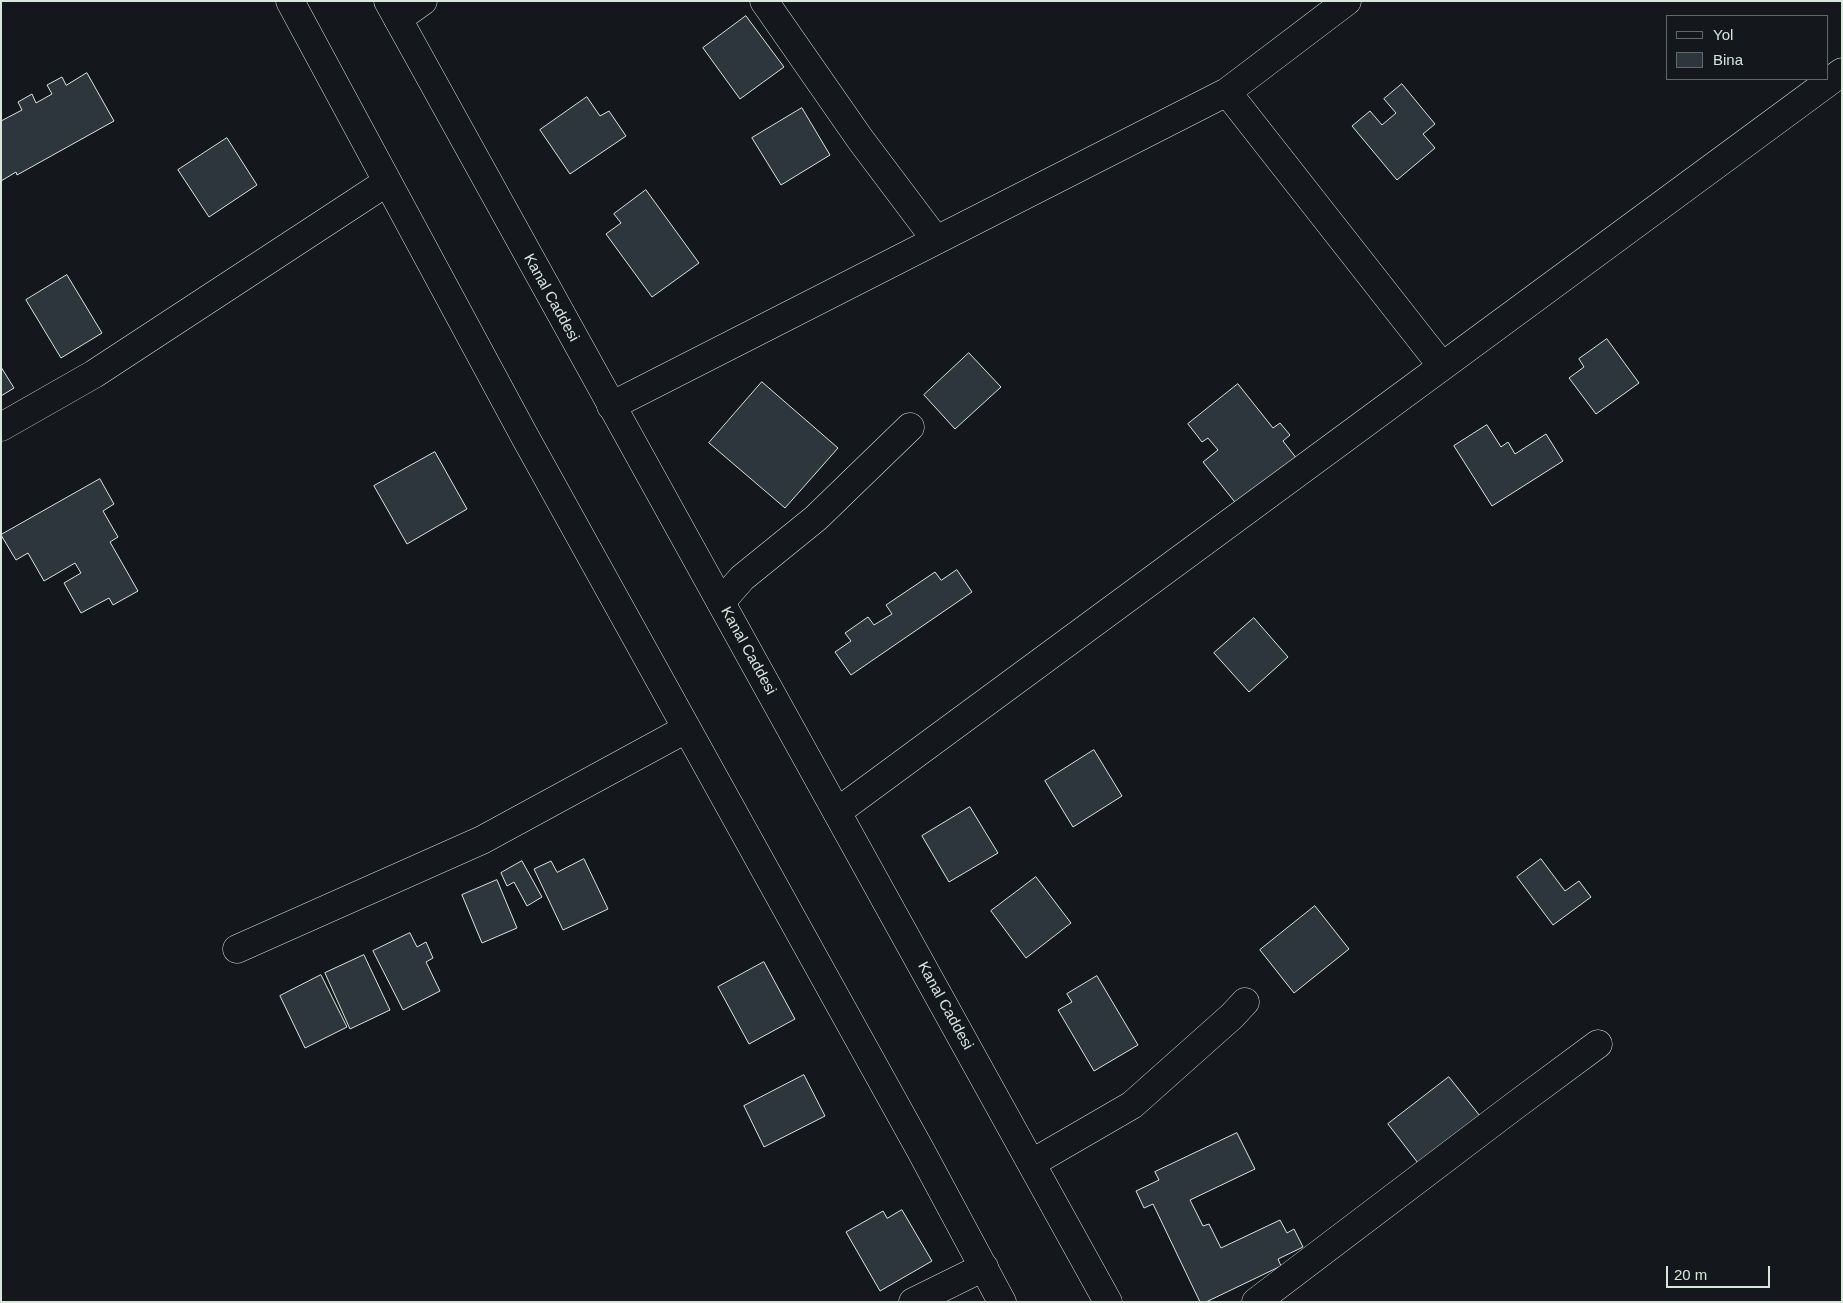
<!DOCTYPE html>
<html>
<head>
<meta charset="utf-8">
<style>
	body { margin:0 }
	#map { position:relative; width:1843px; height:1303px; overflow:hidden; background:#14181c; font-family:Arial,sans-serif }
	canvas { display:block }
	.frame { position:absolute; inset:0; border:2px solid #d8e6dc; pointer-events:none }
	.legend { position:absolute; left:1666px; top:15px; width:162px; height:65px; box-sizing:border-box; background:#14181c; border:1px solid #626a69; margin:0; padding:6px 9px; list-style:none; font-size:15px; color:#d8e6dc }
	.legend li { display:flex; align-items:center; gap:10px; height:25px }
	.legend b { width:25px; border:1px solid #626a69 }
	.scale { position:absolute; left:1666px; top:1266px; width:104px; height:22px; box-sizing:border-box; border:2px solid #d8e6dc; border-top:0; padding-left:6px; font-size:15px; line-height:18px; white-space:nowrap; color:#d8e6dc; -webkit-text-stroke:4px #14181c; paint-order:stroke }
</style>
</head>
<body>
<div id="map">
<canvas width="1843" height="1303"></canvas>
<div class="frame"></div>
<ul class="legend">
<li><b style="height:6px;background:#14181c"></b>Yol</li>
<li><b style="height:14px;background:#2c363c"></b>Bina</li>
</ul>
<div class="scale">20 m</div>
</div>
<script>
const ctx = document.querySelector('canvas').getContext('2d');
ctx.lineJoin = 'round';
function paint(path, color) { ctx.fillStyle = color; ctx.fill(path, 'evenodd'); }
function stroke(path, color, width, dash) { ctx.strokeStyle = color; ctx.lineWidth = width; ctx.lineCap = dash ? 'butt' : 'round'; ctx.setLineDash(dash || []); ctx.stroke(path); }
function label(font, color, halo, rows, align = 'center') {
  ctx.font = font + ' Arial,sans-serif'; ctx.lineWidth = 4; ctx.setLineDash([]); ctx.textBaseline = 'middle'; ctx.strokeStyle = halo; ctx.fillStyle = color; for (const [text, x, y, turn = 0] of rows) {
    ctx.save(); ctx.translate(x, y); ctx.rotate((+turn || 0) * Math.PI / 180); ctx.textAlign = isNaN(turn) ? turn : align; if (halo) ctx.strokeText(text, 0, 0); ctx.fillText(text, 0, 0); ctx.restore();
  }
}
const building = new Path2D(`
	M746 16 784 67 740 99 703 48Z
	M87 73 114 121 17 175 16 172 1 181V121L22 110 18 102 32 94 36 103 52 94 47 85 62 77 66 85Z
	M1402 84 1435 124 1423 134 1435 148 1397 180 1352 126 1370 111 1382 125 1396 113 1384 99Z
	M587 97 600 116 609 111 626 136 570 174 540 130Z
	M802 108 830 155 781 185 752 138Z
	M227 138 257 185 209 217 178 170Z
	M646 190 699 263 652 297 606 234 621 223 614 214Z
	M67 275 102 333 61 358 26 300Z
	M1607 339 1639 383 1596 414 1569 378 1584 367 1579 359Z
	M969 353 1001 387 955 429 924 395Z
	M1 367 14 388 1 396Z
	M762 382 838 448 785 508 709 443Z
	M1238 384 1273 428 1280 423 1290 435 1283 441 1297 459 1238 506 1203 462 1218 450 1208 438 1202 442 1188 424Z
	M1487 425 1501 447 1508 442 1515 454 1546 434 1563 461 1492 506 1454 446Z
	M435 452 467 509 407 544 374 486Z
	M100 479 114 504 103 511 118 537 110 542 138 591 113 605 109 598 81 613 64 583 81 573 75 563 44 581 28 553 16 560 1 535Z
	M957 570 972 592 851 675 835 652 851 641 845 633 868 617 874 625 892 614 886 605 935 572 941 580Z
	M1254 618 1288 657 1249 692 1214 653Z
	M1094 750 1122 796 1073 827 1045 781Z
	M970 807 998 853 949 882 922 836Z
	M584 859 608 909 563 930 534 869 551 861 557 872Z
	M1541 859 1565 891 1579 881 1591 897 1553 925 1517 877Z
	M522 861 542 897 527 906 514 882 507 886 501 873Z
	M1036 877 1071 923 1026 958 991 911Z
	M497 880 517 928 482 943 462 895Z
	M1315 906 1349 949 1294 993 1260 950Z
	M410 933 417 947 426 942 433 958 426 962 440 991 403 1010 373 951Z
	M364 955 390 1010 350 1029 325 973Z
	M764 962 795 1019 749 1044 718 987Z
	M321 975 347 1027 305 1048 280 996Z
	M1097 976 1138 1045 1094 1071 1058 1010 1072 1002 1067 994Z
	M804 1075 825 1116 764 1147 744 1106Z
	M1449 1077 1480 1116 1418 1163 1388 1124Z
	M1237 1133 1255 1169 1190 1200 1203 1226 1209 1224 1221 1248 1280 1220 1287 1233 1294 1229 1303 1247 1278 1259 1281 1266 1206 1302H1200L1153 1204 1144 1208 1136 1191 1159 1180 1155 1172Z
	M902 1210 932 1261 880 1291 846 1232 883 1211 887 1218Z`);
paint(building, '#2c363c');
stroke(building, '#d8e6dc', 1);
const street = new Path2D(`
	M764 1 860 139 936 240
	M398 19 423 1
	M1227 92 1442 366
	M611 406 1227 92 1347 1
	M1 427 94 374 387 182
	M721 602 742 578 816 518 910 427
	M837 812 1842 72
	M237 949 482 840 686 729
	M1032 1163 1132 1105 1232 1016 1245 1002
	M913 1302 984 1267
	M1256 1302 1517 1104 1598 1044`);
const secondary = new Path2D(`
	M290 1 524 435 921 1151 1002 1302
	M388 1 1108 1302`);
stroke(street, '#d8e6dc', 29);
stroke(secondary, '#d8e6dc', 29);
stroke(street, '#14181c', 28);
stroke(secondary, '#14181c', 28);
label('15px', '#d8e6dc', '#14181c', [
	["Kanal Caddesi",551,298,61],
	["Kanal Caddesi",748,651,61],
	["Kanal Caddesi",945,1006,61]
]);
</script>
</body>
</html>
